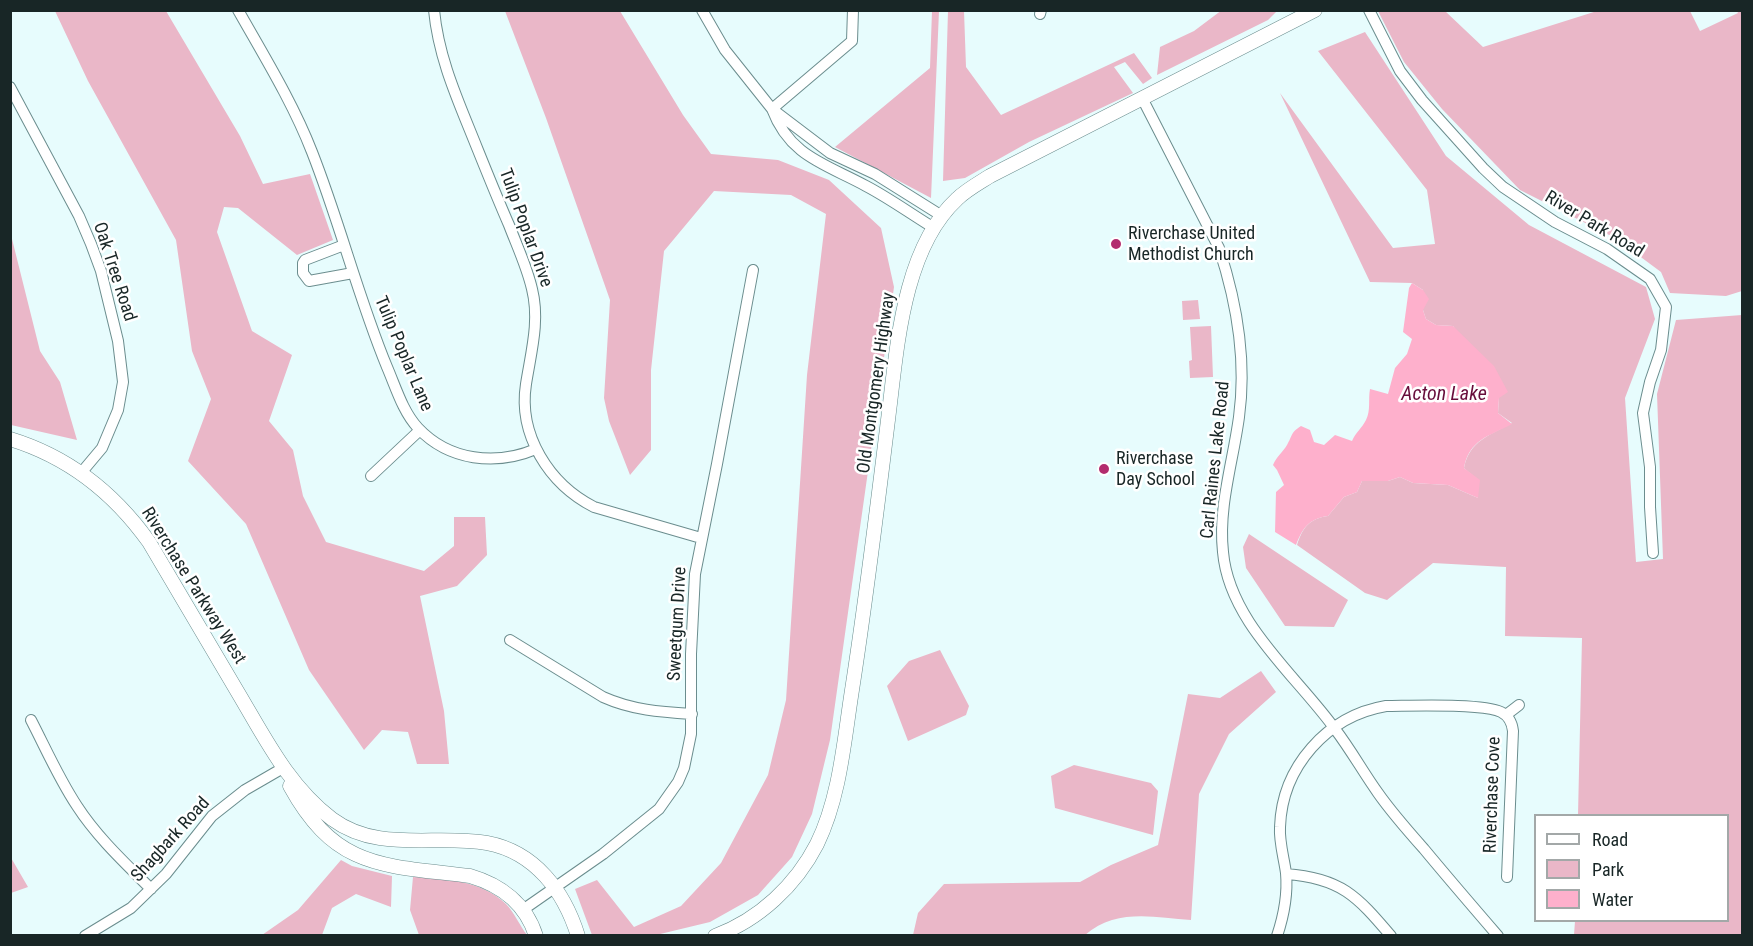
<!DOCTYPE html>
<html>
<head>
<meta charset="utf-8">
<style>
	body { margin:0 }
	#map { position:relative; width:1753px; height:946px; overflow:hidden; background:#e7fcfd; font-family:"Roboto Condensed",sans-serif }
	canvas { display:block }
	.frame { position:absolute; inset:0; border:12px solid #182626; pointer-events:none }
	.legend { position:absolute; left:1534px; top:814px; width:195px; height:108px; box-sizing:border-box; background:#fff; border:2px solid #a3a8a8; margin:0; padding:8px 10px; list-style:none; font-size:18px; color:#182626 }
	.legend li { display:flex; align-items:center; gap:12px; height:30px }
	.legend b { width:30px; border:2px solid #a3a8a8 }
</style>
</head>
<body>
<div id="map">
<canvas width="1753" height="946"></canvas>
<div class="frame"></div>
<ul class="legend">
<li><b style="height:8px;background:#fff"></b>Road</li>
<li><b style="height:16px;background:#eab7c8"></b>Park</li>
<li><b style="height:16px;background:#feb0cc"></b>Water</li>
</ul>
</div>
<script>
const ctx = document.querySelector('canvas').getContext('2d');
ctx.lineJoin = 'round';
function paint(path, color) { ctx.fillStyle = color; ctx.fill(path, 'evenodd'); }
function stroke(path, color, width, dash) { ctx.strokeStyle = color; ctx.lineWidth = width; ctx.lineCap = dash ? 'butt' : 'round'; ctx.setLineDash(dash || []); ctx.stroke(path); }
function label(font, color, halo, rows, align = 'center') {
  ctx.font = font + ' "Roboto Condensed",sans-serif'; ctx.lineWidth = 5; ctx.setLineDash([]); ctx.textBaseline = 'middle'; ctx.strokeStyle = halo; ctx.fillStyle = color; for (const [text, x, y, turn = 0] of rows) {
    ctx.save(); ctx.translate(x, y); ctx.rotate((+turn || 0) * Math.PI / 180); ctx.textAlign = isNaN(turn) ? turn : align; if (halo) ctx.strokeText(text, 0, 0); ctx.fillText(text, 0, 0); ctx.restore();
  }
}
paint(new Path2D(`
	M1222 10 1277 11 1268 20 1157 75 1160 47 1194 31Z
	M55 11H166L240 136 263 184 310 174 333 240 297 255 238 208 224 207 217 232 252 331 292 355 269 421 293 450 303 496 326 542 424 571 454 546V517H485L487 555 457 586 420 596 444 711 449 764H417L408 732 382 730 364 750 309 670 246 524 188 461 211 399 192 351 176 240 88 81Z
	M505 11H620L683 115 711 154 778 160 829 180 881 228 894 287 830 740 812 814 792 857 758 895 710 922 656 935H592L575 889 597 880 634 927 681 906 721 863 768 775 786 700 807 375 826 214 791 195 714 191 664 251 651 370V450L630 475 609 421 604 398 610 300 546 118Z
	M932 11H939L931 198 835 147 930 68Z
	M948 11H964L966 67 1001 115 1134 53 1152 78 1143 84 1125 62 1114 67 1133 93 1029 142 965 178 943 181Z
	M1378 11H1445L1483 47 1597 11H1690L1700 31 1738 13 1737 11H1742V291L1726 296 1670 293 1661 272 1615 238 1520 190 1442 109 1404 62Z
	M1365 32 1446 156 1529 225 1646 287 1655 319 1625 398 1636 562 1663 559 1657 394 1676 320 1742 315V935H1574L1575 921 1728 920V816L1578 815 1582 638 1505 636 1506 567 1433 563 1387 600 1365 593 1297 545C1303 527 1309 519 1328 516L1344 497 1357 492 1362 481H1388L1400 477 1413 483 1448 485 1478 498 1473 476 1464 468C1470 440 1489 436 1512 423L1498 413 1499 398 1453 326 1436 325 1426 319 1423 310V290L1412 283 1370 282 1280 93 1393 248 1435 244 1427 190 1318 51Z
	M10 231 40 351 60 382 77 440 11 425Z
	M1198 300 1200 319 1183 320 1182 301Z
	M1211 326 1213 377 1190 378 1189 361 1192 360 1190 327Z
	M1249 534 1348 600 1334 627 1285 626 1246 568 1243 547Z
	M940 650 969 706 966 715 908 741 887 686 909 661Z
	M1261 671 1276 692 1229 734 1199 794 1191 920C1153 917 1116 908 1085 935H913L918 913 944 884 1080 882 1111 865 1158 845 1188 694 1220 698Z
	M1074 765 1151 783 1158 791 1153 835 1055 808 1051 776Z
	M10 856 28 887 11 893H10Z
	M341 860 352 866 392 876 391 907 356 894 332 908 322 935H262L298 910Z
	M413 877C446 879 481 880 506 904 514 912 520 926 527 935H419L410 910Z`), '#eab7c8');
paint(new Path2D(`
	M1412 283 1423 290 1429 299 1423 310 1426 319 1436 325 1453 326 1494 366 1508 392 1499 398 1498 413 1512 424C1489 436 1469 440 1464 468L1480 480 1478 498 1448 485 1413 483 1400 477 1388 481H1362L1357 492 1344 497 1328 516C1309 519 1303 527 1296 545L1275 532 1276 492 1284 485 1277 470 1273 465C1277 456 1283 452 1287 445 1293 435 1290 433 1301 426L1310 430 1314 442 1324 445 1335 435 1352 441C1356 432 1362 428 1366 420 1371 410 1368 400 1370 389L1388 394 1395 368 1407 354 1412 339 1403 332 1409 288Z`), '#feb0cc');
const minor = new Path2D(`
	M238 10C264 56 293 103 312 152 340 223 358 297 387 367 396 388 403 412 418 428 449 461 496 466 536 449
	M434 10C438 52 453 89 469 128 482 160 495 193 509 225 517 246 527 267 532 289 540 321 531 352 526 384 518 435 549 484 594 507L701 538
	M702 10 725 50 772 109 830 153 875 174 942 216
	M1369 10 1400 71 1422 100 1483 168 1503 187 1555 222 1607 249 1650 279 1666 307 1661 350 1650 382 1643 413 1650 467V507L1653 553
	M1040 14 1041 10
	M10 87 79 216 91 244 101 271 118 341 123 382 118 410 102 448 81 473
	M1142 98 1219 248C1237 303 1247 359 1239 417 1233 462 1218 507 1223 552 1229 622 1296 675 1335 729 1351 750 1363 772 1378 793 1392 813 1408 831 1424 849 1448 878 1473 907 1498 936
	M772 109C790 157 826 164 866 186 889 198 911 214 934 228
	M772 109 852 41 853 10
	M344 245 305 260 303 263V273L309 281 353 273
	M371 476 420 430
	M510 640 603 697C632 710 660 712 692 714
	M1506 715 1519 705
	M31 720C46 749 59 779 77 806 97 837 125 863 151 889
	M1286 874C1341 878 1357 896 1391 936
	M524 909 603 854 659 809 678 782 684 768 691 734V654L695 574 717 464 753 270
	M85 936 131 908 166 874 212 816 245 790 283 768
	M1277 936C1284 915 1288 895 1286 873 1284 858 1279 842 1280 827 1282 767 1327 716 1386 706 1410 706 1483 703 1501 712 1509 716 1512 722 1513 731L1507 877`);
const tertiary = new Path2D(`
	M10 439C69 457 114 493 149 542 178 592 208 641 237 691 264 736 288 786 332 819 378 853 434 834 487 843 535 852 564 891 578 936
	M290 786C336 870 384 865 470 876 501 885 526 904 536 936
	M715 936C759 920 796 885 817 844 840 797 844 741 852 690 866 600 877 510 888 420 897 350 902 250 957 199 966 190 979 183 990 176L1315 10`);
stroke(minor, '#6b8d8e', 12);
stroke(tertiary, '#6b8d8e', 15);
stroke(minor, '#fff', 10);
stroke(tertiary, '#fff', 14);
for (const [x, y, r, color] of [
	[1116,244,6,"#b32c6e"],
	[1104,469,6,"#b32c6e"]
]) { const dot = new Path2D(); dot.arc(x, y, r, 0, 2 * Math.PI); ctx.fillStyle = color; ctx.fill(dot); stroke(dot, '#fff', 2); }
label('18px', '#182626', '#fff', [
	["River Park Road",1594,225,31],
	["Tulip Poplar Drive",525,228,70],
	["Oak Tree Road",114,272,72],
	["Tulip Poplar Lane",403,354,67],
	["Old Montgomery Highway",877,383,-82],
	["Carl Raines Lake Road",1216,460,-84],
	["Riverchase Parkway West",193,586,58],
	["Sweetgum Drive",678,624,-87],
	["Riverchase Cove",1493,795,-88],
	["Shagbark Road",171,840,-48]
]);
label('18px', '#182626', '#fff', [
	["Riverchase United",1128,234],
	["Methodist Church",1128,255],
	["Riverchase",1116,459],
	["Day School",1116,480]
], 'left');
label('italic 20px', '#670d3b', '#fff', [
	["Acton Lake",1444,395]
]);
</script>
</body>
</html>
